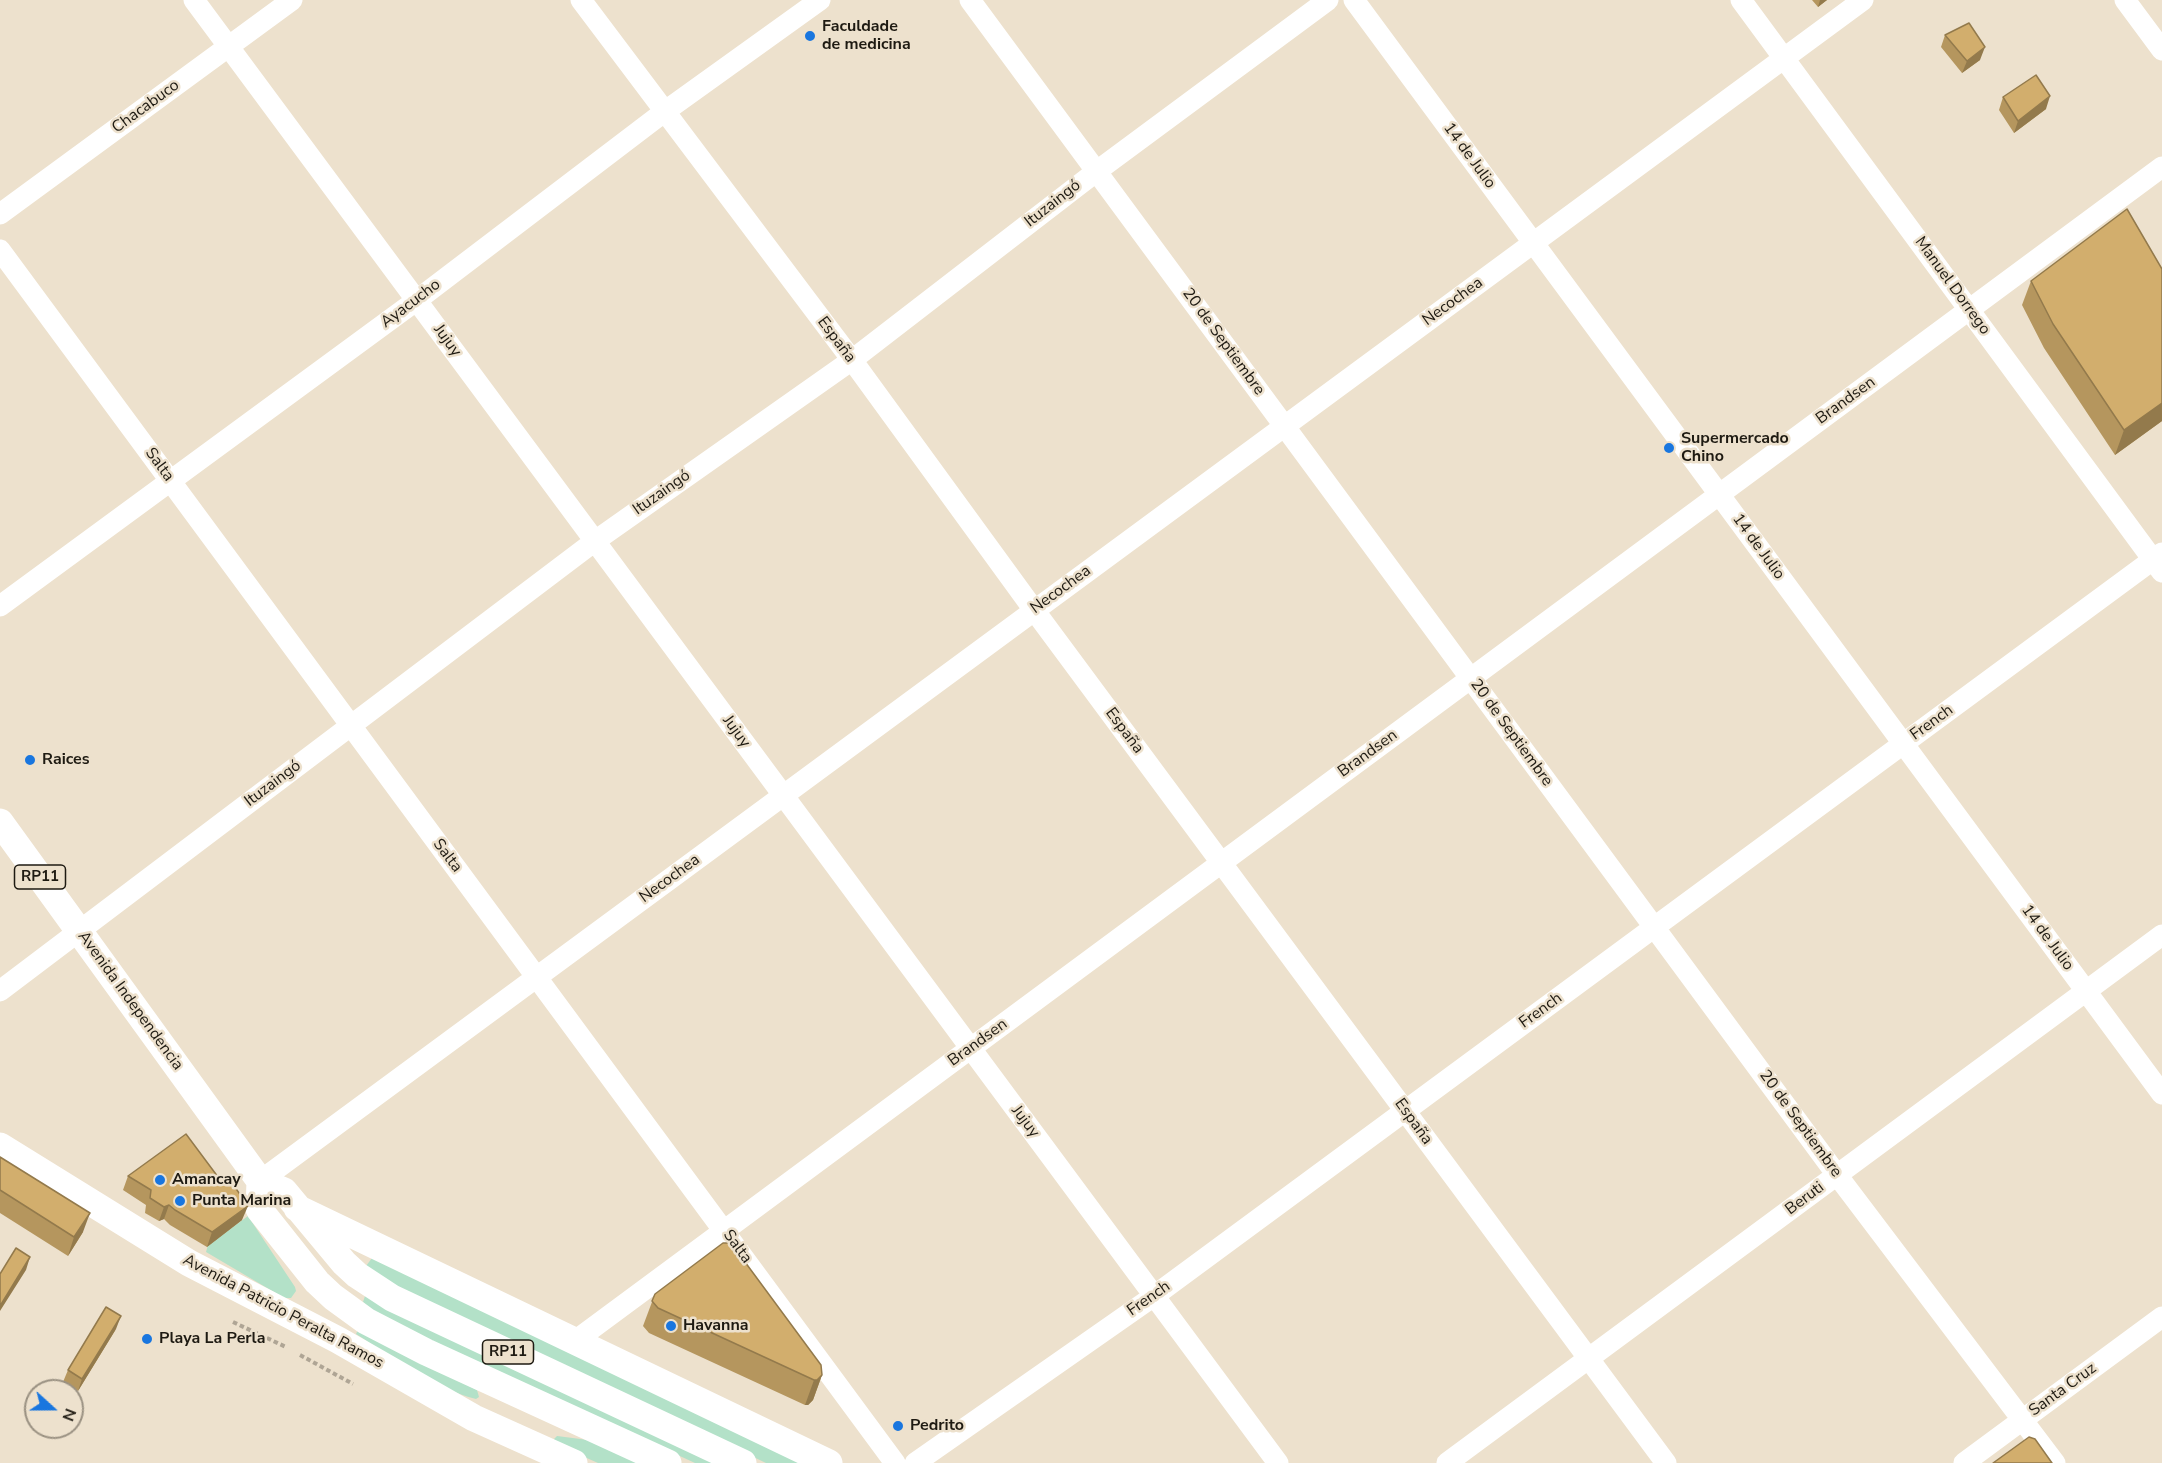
<!DOCTYPE html>
<html>
<head>
<meta charset="utf-8">
<style>
	body { margin:0 }
	#map { position:relative; width:2162px; height:1463px; overflow:hidden; background:#ede1cd; font-family:"Nunito Sans",sans-serif }
	canvas { display:block }
	.north { position:absolute; left:24px; top:1379px; width:60px; height:60px; box-sizing:border-box; background:#ede1cd; border:2px solid #9a9182; border-radius:50%; rotate:111deg; font-size:16px; font-weight:700; line-height:24px; text-align:center; color:#1e1a12 }
	.north::after { content:''; display:block; margin:auto; width:21px; height:27px; background:#1976df; clip-path:polygon(50% 0,100% 100%,50% 72%,0 100%) }
</style>
</head>
<body>
<div id="map">
<canvas width="2162" height="1463"></canvas>
<div class="north">N</div>
</div>
<script>
const ctx = document.querySelector('canvas').getContext('2d');
ctx.lineJoin = 'round';
function paint(path, color) { ctx.fillStyle = color; ctx.fill(path, 'evenodd'); }
function stroke(path, color, width, dash) { ctx.strokeStyle = color; ctx.lineWidth = width; ctx.lineCap = dash ? 'butt' : 'round'; ctx.setLineDash(dash || []); ctx.stroke(path); }
function label(font, color, halo, rows, align = 'center') {
  ctx.font = font + ' "Nunito Sans",sans-serif'; ctx.lineWidth = 5; ctx.setLineDash([]); ctx.textBaseline = 'middle'; ctx.strokeStyle = halo; ctx.fillStyle = color; for (const [text, x, y, turn = 0] of rows) {
    ctx.save(); ctx.translate(x, y); ctx.rotate((+turn || 0) * Math.PI / 180); ctx.textAlign = isNaN(turn) ? turn : align; if (halo) ctx.strokeText(text, 0, 0); ctx.fillText(text, 0, 0); ctx.restore();
  }
}
paint(new Path2D(`
	M248 1216 295 1287 296 1291 291 1298H284L206 1252 208 1245Z
	M372 1258 808 1463H766L398 1288 366 1266Z
	M365 1296 718 1463H695L437 1344 379 1315 363 1302Z
	M358 1330 477 1390 479 1397 476 1399C432 1388 393 1358 356 1334Z
	M557 1436 588 1440 639 1463H598L555 1444 554 1439Z`), '#b3e1c8');
stroke(new Path2D(`
	M233 1322 286 1347
	M300 1355 353 1384`), '#afa595', 4, [4.5, 3]);
stroke(new Path2D(`
	M194 0 1278 1463
	M581 0 852 360 1034 610 1666 1463
	M970 0 1837 1175 2055 1463
	M1354 0 2162 1094
	M1741 0 2162 572
	M2125 0 2162 50
	M0 214 292 0
	M0 250 895 1463
	M0 606 417 300 664 112 820 0
	M0 991 595 541 852 360 1097 171 1328 0
	M260 1181 1863 0
	M575 1341 2162 167
	M915 1463 1154 1296 2162 553
	M1447 1463 2162 935
	M1964 1463 2162 1317`), '#fff', 21);
stroke(new Path2D(`
	M0 822 260 1181
	M0 1146 189 1263 338 1340 474 1418 574 1463
	M260 1181 284 1191 344 1263 357 1275 392 1298 743 1463
	M260 1181 259 1209 317 1282 333 1297 366 1321 426 1352 668 1463
	M297 1208 829 1463`), '#fff', 27);
paint(new Path2D(`
	M1812 0H1827L1818 7Z
	M1945 35 1980 60 1962 73 1941 47Z
	M2003 97 2046 109 2014 133 1999 110Z
	M2031 281 2162 421 2115 455 2044 348 2022 305Z
	M0 1157 83 1232 68 1256 0 1213Z
	M128 1176 242 1220 207 1247 170 1225 164 1219 159 1221 145 1213 146 1205 123 1190Z
	M655 1294 822 1375 813 1400 808 1405H805L649 1333 643 1326Z
	M116 1329 78 1391 63 1382 68 1370Z`), '#b5965e');
paint(new Path2D(`
	M1820 0H1827L1818 7Z
	M1985 47 1980 60 1962 73 1967 61Z
	M2050 96 2046 109 2014 133 2018 121Z
	M2162 403V421L2115 455 2124 430Z
	M169 1205 164 1219 159 1221 164 1207Z
	M248 1206 242 1220 207 1247 212 1232Z
	M90 1213 83 1232 68 1256 74 1237Z
	M30 1257 26 1270 0 1311V1306Z
	M121 1316 116 1329 78 1391 82 1379Z
	M822 1375 813 1400 808 1405H805L814 1380Z`), '#937a4c');
const building = new Path2D(`
	M1969 23 1985 47 1967 61 1945 35Z
	M2036 75 2050 96 2018 121 2003 97Z
	M2127 209 2162 269V403L2124 430 2053 324 2031 281Z
	M186 1134 224 1185 230 1180 248 1206 212 1232 175 1210 169 1205 164 1207 150 1198 151 1190 128 1176Z
	M0 1157 90 1213 74 1237 0 1190Z
	M723 1243H731L821 1365 822 1375 817 1380H814L658 1308 652 1301 655 1294Z
	M16 1248 30 1257 0 1306V1274Z
	M106 1307 121 1316 82 1379 68 1370Z
	M2029 1437 2035 1439 2052 1463H1993Z`);
paint(building, '#d2ae6d');
stroke(building, '#937a4c', 1.5);
for (const [x, y, r, color] of [
	[810,36,6,"#1976df"],
	[1669,448,6,"#1976df"],
	[30,760,6,"#1976df"],
	[160,1180,6,"#1976df"],
	[180,1201,6,"#1976df"],
	[671,1326,6,"#1976df"],
	[147,1339,6,"#1976df"],
	[898,1426,6,"#1976df"]
]) { const dot = new Path2D(); dot.arc(x, y, r, 0, 2 * Math.PI); ctx.fillStyle = color; ctx.fill(dot); stroke(dot, '#ede1cd', 2); }
for (const [x, y, w] of [
	[40,877,51],
	[508,1352,51]
]) { const box = new Path2D(); box.roundRect(x - w / 2, y - 12, w, 24, 4.5); ctx.fillStyle = '#ede1cd'; ctx.fill(box); stroke(box, '#1e1a12', 1.5); }
label('bold 15px', '#1e1a12', null, [
	["RP11",40,877],
	["RP11",508,1352]
]);
label('bold 16px', '#1e1a12', '#ede1cd', [
	["Faculdade",822,27],
	["de medicina",822,45],
	["Supermercado",1681,439],
	["Chino",1681,457],
	["Raices",42,760],
	["Amancay",172,1180],
	["Punta Marina",192,1201],
	["Havanna",683,1326],
	["Playa La Perla",159,1339],
	["Pedrito",910,1426]
], 'left');
label('16px', '#1e1a12', '#ede1cd', [
	["Chacabuco",146,107,-36],
	["14 de Julio",1469,156,54],
	["Ituzaingó",1053,204,-38],
	["Manuel Dorrego",1952,286,54],
	["Necochea",1453,302,-36],
	["Ayacucho",411,304,-37],
	["España",836,340,53],
	["Jujuy",447,341,54],
	["20 de Septiembre",1223,342,54],
	["Brandsen",1846,401,-36],
	["Salta",159,465,54],
	["Ituzaingó",662,493,-35],
	["14 de Julio",1758,547,54],
	["Necochea",1061,590,-36],
	["French",1932,723,-36],
	["España",1124,731,53],
	["Jujuy",736,732,54],
	["20 de Septiembre",1511,733,54],
	["Brandsen",1368,754,-36],
	["Ituzaingó",273,784,-37],
	["Salta",447,856,53],
	["Necochea",670,879,-36],
	["14 de Julio",2047,938,54],
	["Avenida Independencia",130,1001,54],
	["French",1541,1011,-36],
	["Brandsen",978,1043,-36],
	["Jujuy",1025,1122,53],
	["España",1413,1122,54],
	["20 de Septiembre",1800,1124,54],
	["Beruti",1805,1199,-37],
	["Salta",737,1247,54],
	["French",1149,1299,-35],
	["Avenida Patricio Peralta Ramos",283,1312,28],
	["Santa Cruz",2063,1390,-36]
]);
</script>
</body>
</html>
